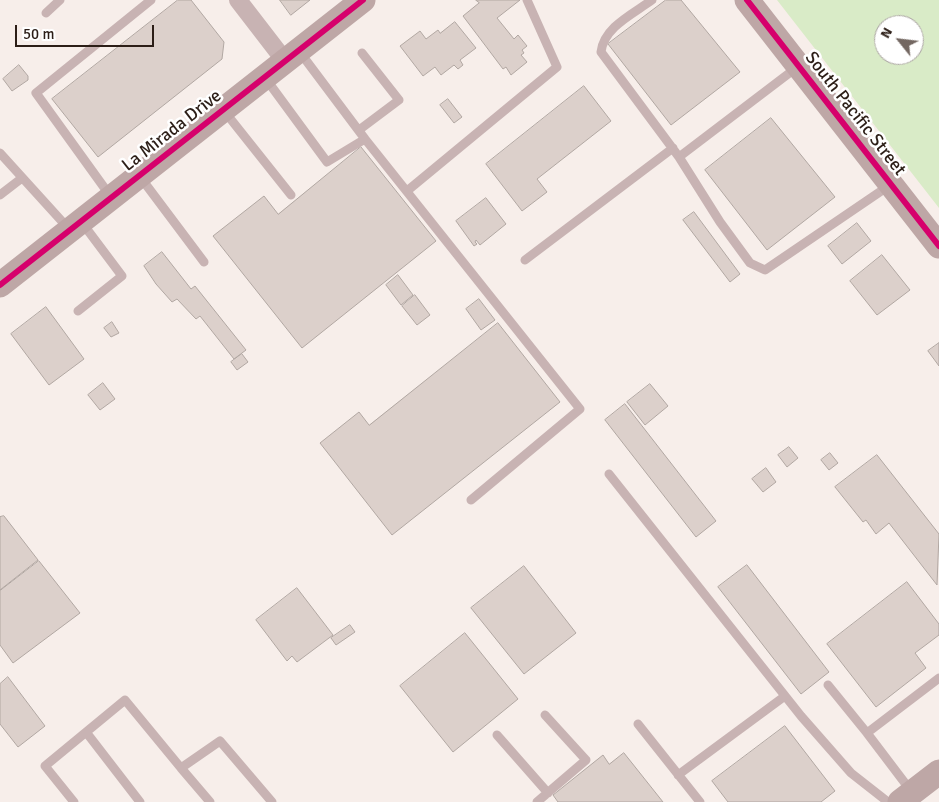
<!DOCTYPE html>
<html>
<head>
<meta charset="utf-8">
<style>
	body { margin:0 }
	#map { position:relative; width:939px; height:802px; overflow:hidden; background:#f7eeea; font-family:Signika,sans-serif }
	canvas { display:block }
	.north { position:absolute; left:874px; top:15px; width:50px; height:50px; box-sizing:border-box; background:#fff; border:1px solid #aba5a2; border-radius:50%; rotate:299deg; font-size:14px; font-weight:700; line-height:20px; text-align:center; color:#2c1e17 }
	.north::after { content:''; display:block; margin:auto; width:18px; height:22px; background:#736761; clip-path:polygon(50% 0,100% 100%,50% 72%,0 100%) }
	.scale { position:absolute; left:15px; top:25px; width:139px; height:22px; box-sizing:border-box; border:2px solid #2c1e17; border-top:0; padding-left:6px; font-size:15px; line-height:18px; white-space:nowrap; color:#2c1e17; -webkit-text-stroke:4px #fff; paint-order:stroke }
</style>
</head>
<body>
<div id="map">
<canvas width="939" height="802"></canvas>
<div class="north">N</div>
<div class="scale">50 m</div>
</div>
<script>
const ctx = document.querySelector('canvas').getContext('2d');
ctx.lineJoin = 'round';
function paint(path, color) { ctx.fillStyle = color; ctx.fill(path, 'evenodd'); }
function stroke(path, color, width, dash) { ctx.strokeStyle = color; ctx.lineWidth = width; ctx.lineCap = dash ? 'butt' : 'round'; ctx.setLineDash(dash || []); ctx.stroke(path); }
function label(font, color, halo, rows, align = 'center') {
  ctx.font = font + ' Signika,sans-serif'; ctx.lineWidth = 5; ctx.setLineDash([]); ctx.textBaseline = 'middle'; ctx.strokeStyle = halo; ctx.fillStyle = color; for (const [text, x, y, turn = 0] of rows) {
    ctx.save(); ctx.translate(x, y); ctx.rotate((+turn || 0) * Math.PI / 180); ctx.textAlign = isNaN(turn) ? turn : align; if (halo) ctx.strokeText(text, 0, 0); ctx.fillText(text, 0, 0); ctx.restore();
  }
}
paint(new Path2D(`
	M777 0H939V208ZM884 25H914V55H884Z`), '#d9ebc7');
const building = new Path2D(`
	M178 0H191L224 42 222 59 98 157 52 99Z
	M280 0H310L291 15Z
	M476 0H520L497 18 514 39 518 35 527 46 522 50 524 53 521 55 527 62 511 75 506 67 503 69 463 16 479 3Z
	M666 0H681L740 72 671 125 608 44Z
	M455 22 476 48 460 60 463 65 458 69 454 65 441 75 435 67 423 76 400 46 420 31 426 39 438 30 440 33Z
	M19 65 28 76V80L12 91 3 79Z
	M584 86 611 121 537 179 547 192 522 211 486 164Z
	M448 99 462 117 454 123 440 105Z
	M771 118 835 197 767 250 705 170Z
	M361 147 436 241 302 348 213 236 264 196 278 214Z
	M486 198 506 224 480 245 476 240 475 242 477 244 474 246 456 221Z
	M694 212 740 274 730 282 683 220Z
	M857 223 871 241 842 264 828 246Z
	M162 252 191 289 195 286 246 350 234 359 200 316 196 319 177 299 172 302 156 284 144 266Z
	M882 255 910 290 877 315 850 281Z
	M398 275 413 295 401 305 386 285Z
	M415 295 430 315 417 325 402 306Z
	M479 299 495 320 481 330 466 309Z
	M46 307 84 359 49 385 11 334Z
	M112 322 119 333 111 337 104 328Z
	M498 323 560 402 392 535 320 443 359 412 369 425Z
	M939 343V366L928 351Z
	M242 354 248 362 237 370 231 362Z
	M103 383 115 399 100 410 88 395Z
	M650 384 668 406 645 425 627 402Z
	M625 404 716 521 696 537 605 420Z
	M789 447 798 458 787 467 778 455Z
	M830 453 838 463 829 470 821 460Z
	M877 455 939 534 937 585 889 523 876 534 866 520 863 522 835 487Z
	M766 468 776 482 763 492 752 479Z
	M4 516 38 560 0 590V517Z
	M39 561 80 613 13 663 0 645V591Z
	M747 565 829 672 801 694 718 587Z
	M524 566 576 633 524 674 471 608Z
	M907 582 939 624V635L915 653 926 668 876 707 827 644Z
	M297 588 333 635 297 662 292 656 287 661 256 620Z
	M350 625 355 632 336 645 331 638Z
	M465 633 518 699 453 752 400 686Z
	M8 677 45 726 18 747 0 724V684Z
	M785 726 835 791 821 802H728L712 781Z
	M624 753 663 802H558L553 795 603 755 609 764Z`);
paint(building, '#dcd0cb');
stroke(building, '#b1a7a2', 1);
stroke(new Path2D(`
	M652 0C633 14 604 27 601 52L679 157 720 222 750 263 765 270 890 185
	M46 13 60 0
	M266 79 327 162 365 139 299 51
	M225 112 291 195
	M359 130 399 100 362 53
	M365 139 580 409 471 500
	M0 153 68 228
	M679 157 796 68
	M141 178 204 262
	M407 191 557 67 527 0
	M0 195 22 178
	M111 197 36 93 151 0
	M525 260 673 148
	M78 311 122 276 83 224
	M609 474 801 716 851 773 888 802
	M828 685 867 733 939 678
	M638 724 700 802
	M86 732 140 802
	M867 733 911 791
	M497 735 548 793
	M181 768 210 802
	M678 775 785 696
	M74 802 45 766 125 700 181 768 220 741 272 802
	M537 802 586 760 545 715`), '#c8b3b3', 9);
stroke(new Path2D(`
	M238 0 285 61`), '#c8b3b3', 18);
stroke(new Path2D(`
	M747 0 939 246
	M0 285 363 0
	M900 802 939 772`), '#bea7a6', 25);
stroke(new Path2D(`
	M747 0 939 246
	M0 285 363 0`), '#d6006c', 6);
label('18px', '#2c1e17', '#fff', [
	["South Pacific Street",855,114,52],
	["La Mirada Drive",172,131,-38]
]);
</script>
</body>
</html>
